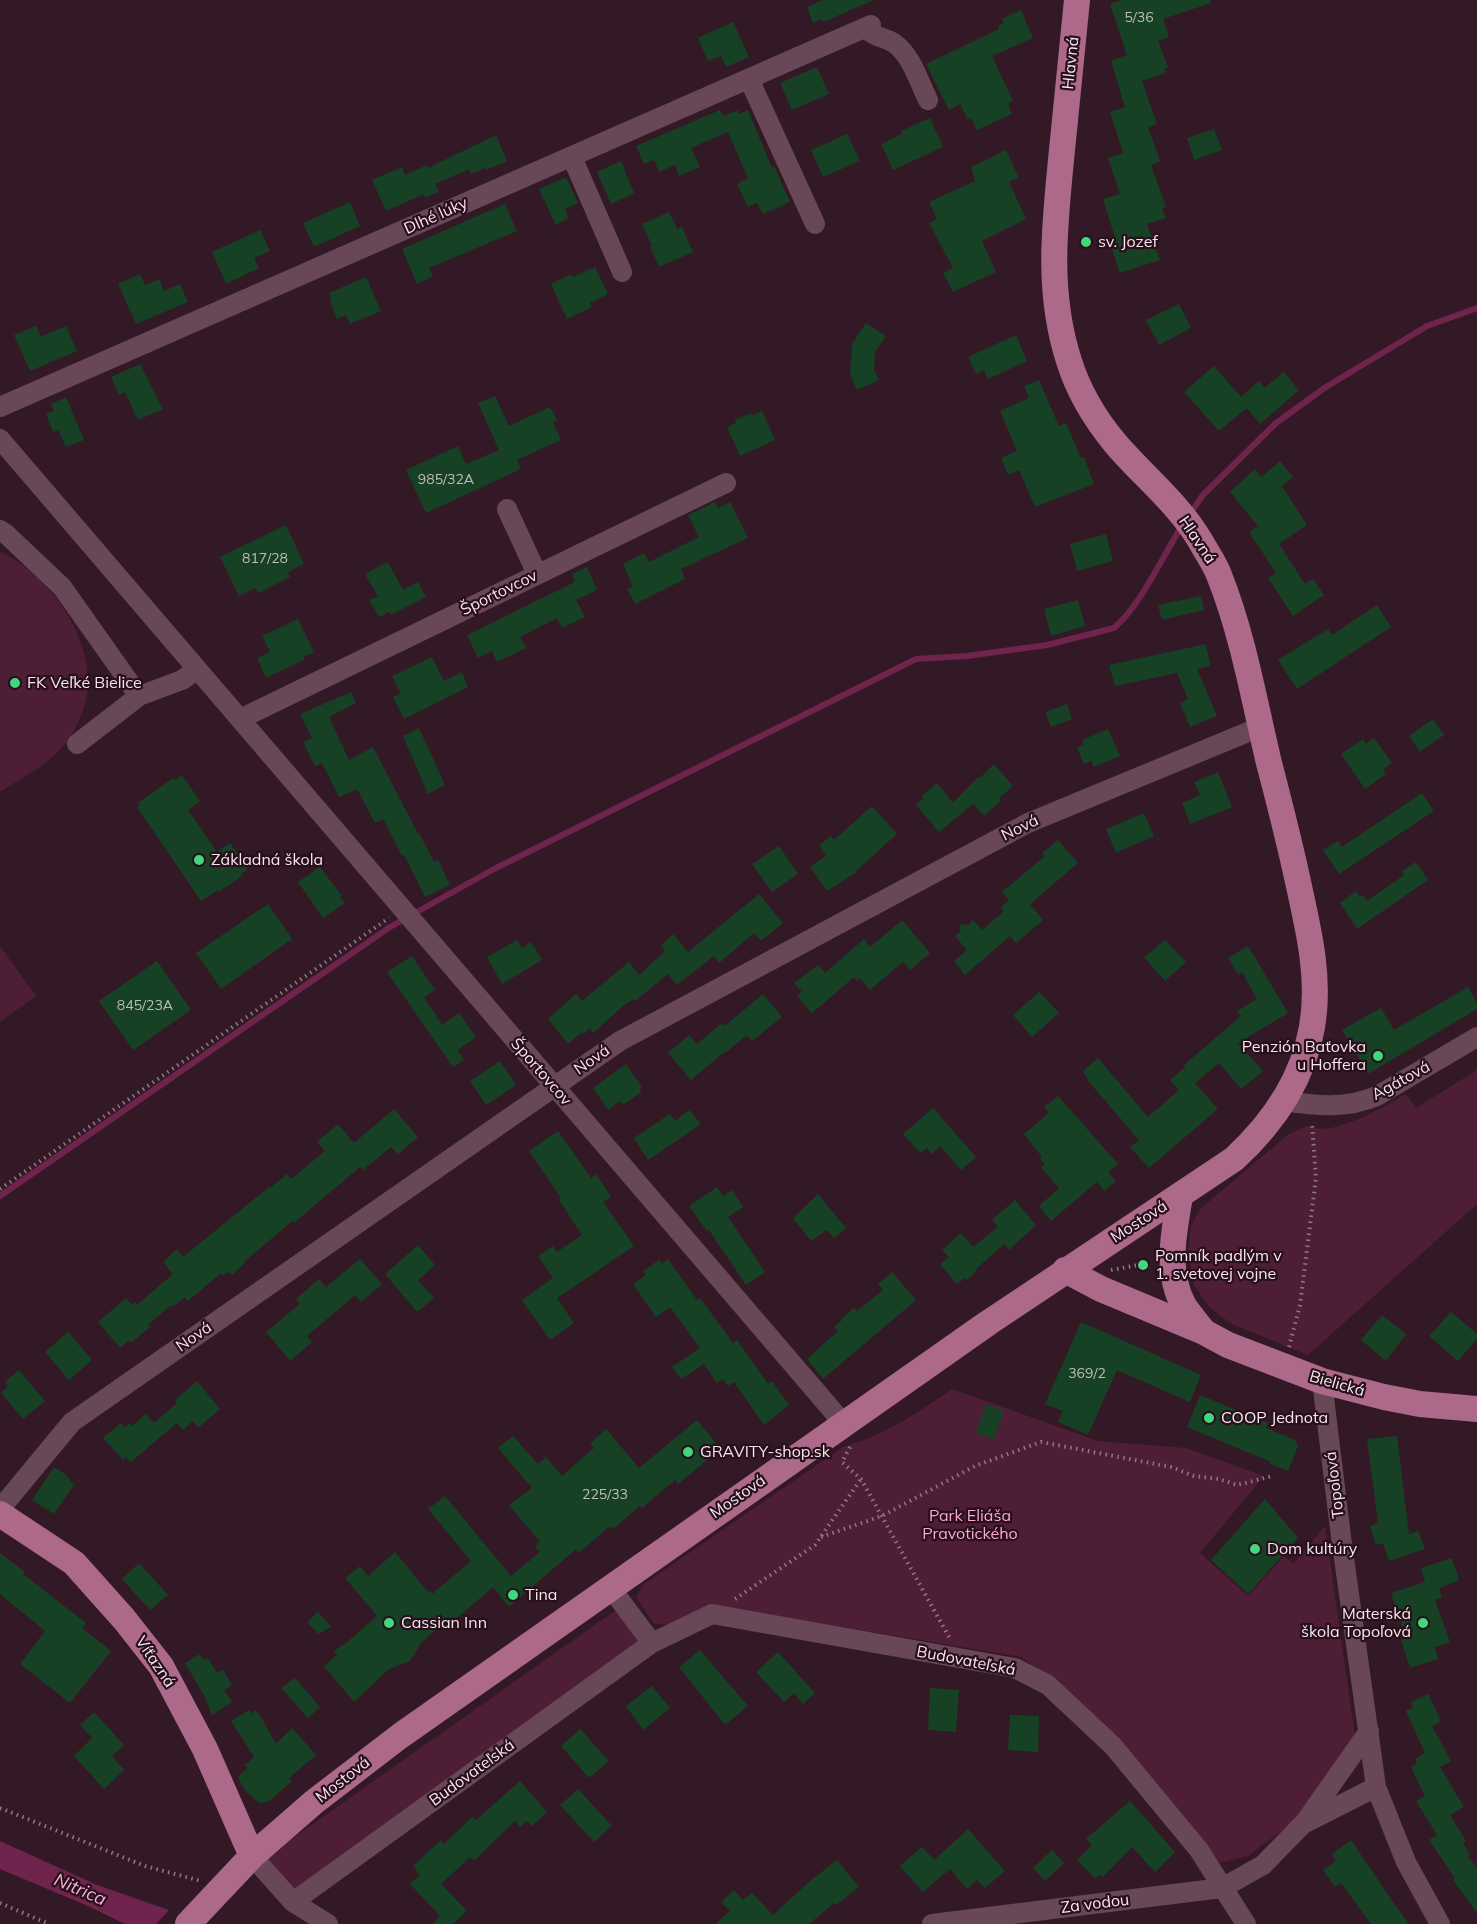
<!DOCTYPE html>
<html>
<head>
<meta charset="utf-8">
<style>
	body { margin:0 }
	canvas { display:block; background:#331825 }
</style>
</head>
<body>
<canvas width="1477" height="1924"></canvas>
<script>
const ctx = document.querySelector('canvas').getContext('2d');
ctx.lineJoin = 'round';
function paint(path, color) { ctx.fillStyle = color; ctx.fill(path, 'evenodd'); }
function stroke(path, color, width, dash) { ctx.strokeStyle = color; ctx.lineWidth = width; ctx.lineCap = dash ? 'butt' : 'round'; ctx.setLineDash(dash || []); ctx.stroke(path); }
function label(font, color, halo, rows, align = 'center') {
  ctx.font = font + ' Mulish,sans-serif'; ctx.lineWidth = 4.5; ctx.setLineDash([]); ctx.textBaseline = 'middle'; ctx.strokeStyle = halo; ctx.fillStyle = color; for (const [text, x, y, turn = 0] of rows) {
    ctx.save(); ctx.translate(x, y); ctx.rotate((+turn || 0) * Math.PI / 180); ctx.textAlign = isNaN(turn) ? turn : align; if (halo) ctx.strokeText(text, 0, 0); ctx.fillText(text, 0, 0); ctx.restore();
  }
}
paint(new Path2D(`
	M0 552C46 573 86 627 88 678 89 700 80 721 69 739 53 762 23 777 0 792Z
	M0 946 36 996 0 1022Z
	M1477 1070V1204L1308 1355 1232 1324 1210 1308 1194 1285 1188 1253 1191 1226 1200 1209 1289 1134 1307 1126C1334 1138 1383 1107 1406 1094L1416 1108Z
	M952 1389 1098 1441 1186 1448 1264 1476 1200 1553 1248 1596 1284 1556 1293 1564 1325 1526 1355 1736 1295 1821 1248 1856 1220 1863 1118 1739 1069 1691 1021 1657 712 1605 681 1625 654 1624 636 1597 644 1584 843 1447C883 1436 918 1413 952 1389Z
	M616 1610 642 1642 295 1891 266 1857Z`), '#4e1e37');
paint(new Path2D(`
	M0 1841 97 1885 169 1910 156 1924H125L88 1906 0 1869Z`), '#6e244c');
stroke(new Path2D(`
	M1189 515 1203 495 1276 423 1326 387 1427 326 1477 308
	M0 1196 390 927 494 869 916 659 967 656 1047 645 1114 628C1141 605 1162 557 1182 526`), '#6e244c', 6);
paint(new Path2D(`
	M822 0H874L823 22 822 19 813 23 807 7Z
	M1121 0H1210L1211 3 1163 19 1169 37 1158 41 1168 67 1164 69 1166 73 1142 81 1157 124 1148 127 1160 161 1151 165 1166 207 1162 208 1166 218 1147 224 1160 260 1120 273 1111 246 1117 244 1103 199 1120 194 1108 158 1123 153 1110 112 1125 107 1111 61 1127 55 1110 4Z
	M1021 10 1033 38 992 56 1013 101 1008 104 1012 114 977 130 971 118 968 120 960 104 949 110 926 64 999 29 998 26 1004 23 1002 19Z
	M733 22 749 57 726 67 721 56 708 61 698 38Z
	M817 67 829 94 792 110 780 83Z
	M720 110 723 116 738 110 739 114 748 110 772 168 774 166 790 202 763 214 757 203 748 207 737 184 748 178 728 132 691 148 700 167 679 176 675 165 659 172 654 160 644 164 636 146Z
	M930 118 943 147 893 170 881 144 902 134 901 131Z
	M1214 129 1222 150 1194 160 1187 138Z
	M847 134 860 161 823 177 811 150Z
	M496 135 507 161 486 170 485 168 471 174 469 169 435 184 439 192 425 198 424 194 386 211 372 180 402 167 405 175 427 165 428 168Z
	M1006 150 1019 178 1009 182 1026 219 982 241 996 272 953 292 943 273 953 268 929 223 937 219 929 202 975 181 971 167Z
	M621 161 634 193 611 204 597 172Z
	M566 177 578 203 565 209 569 218 556 225 539 189Z
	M350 202 360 226 314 247 303 223Z
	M505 204 517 231 429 268 433 276 417 284 402 249Z
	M669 212 677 229 682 227 693 252 659 267 650 247 652 246 642 224Z
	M260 230 270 251 254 258 259 268 226 284 212 252Z
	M595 267 608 294 590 303 592 307 567 319 551 284 572 274 573 277Z
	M140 274 145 285 159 279 164 291 180 284 188 302 136 324 118 284Z
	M366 277 381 311 350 324 346 315 337 319 330 302 332 301 329 293Z
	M1179 304 1191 328 1159 345 1146 320Z
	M866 323 886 336 875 352 874 370 879 380 857 390 850 375 852 344Z
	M36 326 41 337 66 326 77 351 30 371 14 335Z
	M1016 335 1027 361 988 379 984 370 976 374 968 357Z
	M140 364 163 409 138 420 125 392 119 395 111 377Z
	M1214 366 1241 397 1259 381 1264 388 1284 372 1299 390 1260 424 1247 408 1219 431 1184 392Z
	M1039 380 1059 426 1066 423 1081 458 1084 457 1094 484 1035 507 1019 470 1008 475 1001 458 1017 451 1000 411 1029 398 1024 386Z
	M495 396 509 426 550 407 557 420 553 422 561 440 517 460 521 469 426 513 406 470 458 446 466 464 499 450 478 403Z
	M66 397 84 440 66 447 58 430 53 432 46 414 54 411 51 404Z
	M762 411 775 440 740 456 727 427 736 423 735 420 751 413 753 415Z
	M1280 461 1293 477 1282 486 1307 525 1279 544 1305 584 1313 579 1324 595 1293 616 1268 578 1276 573 1249 532 1258 526 1230 492 1255 469 1261 477Z
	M715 502 718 508 730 502 748 538 681 569 685 579 635 604 627 589 633 586 623 564 644 553 649 562 699 537 688 515Z
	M286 525 304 564 288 572 290 577 258 593 256 588 239 596 220 557Z
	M1106 534 1113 561 1077 571 1070 544Z
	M388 562 403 590 418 582 426 597 391 615 389 612 379 617 369 600 378 596 365 574Z
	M587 567 597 590 576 600 585 617 562 628 557 618 520 637 526 648 497 662 492 651 478 658 467 635 575 582 572 574Z
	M1201 596 1204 610 1162 620 1158 605Z
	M1078 600 1085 626 1051 636 1044 609Z
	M1377 605 1391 627 1297 689 1278 660 1328 629 1332 635Z
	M298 619 314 652 305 656 304 660 266 678 257 658 270 652 262 636Z
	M1206 644 1210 666 1197 669 1217 716 1190 727 1180 703 1188 699 1177 673 1115 686 1109 665Z
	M432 657 444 681 462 672 468 687 404 719 393 697 401 694 392 676Z
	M351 692 356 703 329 717 349 760 373 747 418 834 419 833 434 862 438 860 450 885 425 897 404 855 402 856 383 819 375 823 357 789 339 797 322 763 315 766 303 742 312 738 300 714Z
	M1067 704 1072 719 1051 727 1045 712Z
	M1433 719 1444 735 1420 752 1409 736Z
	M419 728 445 785 428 794 403 736Z
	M1108 729 1120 756 1094 767 1091 761 1084 764 1077 748 1084 745 1082 740Z
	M1374 738 1392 763 1383 769 1386 774 1365 789 1341 754 1363 739 1366 744Z
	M994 764 1013 786 999 798 1001 801 984 816 973 804 939 832 916 805 924 798 922 796 937 783 953 803 978 777 980 778Z
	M1218 772 1232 807 1190 824 1182 803 1200 795 1194 782Z
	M182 775 200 801 188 810 217 852 230 843 248 869 241 874 242 876 219 892 218 890 201 901 137 807 140 805 138 803 173 778 175 780Z
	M1422 793 1434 811 1339 874 1323 850 1338 841 1342 847Z
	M872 806 897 834 856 871 857 872 827 891 810 867 826 856 819 845 831 836 834 840Z
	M1144 813 1154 836 1116 853 1106 829Z
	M1058 840 1078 863 1030 904 1043 920 1016 943 1010 936 965 975 954 961 967 950 955 936 960 932V924L968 925 973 920 982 930 1004 911 1001 907 1009 900 1002 892 1045 856 1042 853Z
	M779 846 798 874 772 892 752 864Z
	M1416 862 1428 880 1357 929 1340 903 1356 891 1360 897 1363 895 1367 901 1404 875 1402 871Z
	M320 867 342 896 340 897 345 903 323 918 298 882Z
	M759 894 783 923 761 941 754 933 719 963 714 956 677 985 668 974 635 1001 633 999 622 1007 593 1033 590 1028 584 1034 582 1032 568 1044 548 1019 576 994 582 1001 629 962 639 975 665 951 661 946 673 934 688 952Z
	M268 904 292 939 221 989 196 953Z
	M902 920 930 953 910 970 903 962 870 990 860 978 858 981 854 977 812 1013 797 996 802 992 794 983 818 965 825 973 864 939 870 947Z
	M517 940 522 948 531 942 542 960 502 984 487 957Z
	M1165 940 1186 962 1165 981 1144 957Z
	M1248 946 1288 1013 1238 1043 1263 1071 1241 1089 1219 1063 1195 1083 1218 1109 1149 1168 1130 1147 1139 1140 1089 1082 1083 1071 1098 1058 1148 1117 1179 1090 1170 1080 1185 1067 1184 1065 1241 1016 1237 1011 1257 999 1242 972 1238 975 1228 958Z
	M412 956 435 990 424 997 442 1025 459 1013 476 1037 458 1050 464 1060 453 1067 387 972Z
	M157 961 191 1010 133 1050 99 1001Z
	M1468 987 1477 1003V1009L1368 1074 1342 1030 1381 1008 1394 1030Z
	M1039 992 1059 1013 1032 1037 1013 1015Z
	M763 994 782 1017 752 1041 747 1035 725 1053 724 1052 691 1080 668 1053 689 1035 697 1044 722 1023 725 1026Z
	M500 1061 516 1085 486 1105 470 1081Z
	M626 1064 642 1087 640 1089 641 1092 623 1105 620 1101 608 1110 593 1088Z
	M1058 1096 1118 1164 1108 1172 1116 1181 1104 1191 1097 1182 1051 1221 1039 1206 1059 1188 1041 1167 1045 1164 1040 1159 1042 1157 1024 1134 1049 1113 1044 1107Z
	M933 1108 976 1157 961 1170 940 1146 932 1154 927 1148 920 1153 903 1134Z
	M394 1109 418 1137 398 1154 391 1147 363 1170 360 1167 294 1223 292 1221 244 1262 245 1263 232 1275 229 1272 223 1276 221 1273 188 1301 185 1297 172 1307 171 1305 148 1325 150 1327 131 1343 129 1340 120 1348 98 1322 126 1298 132 1305 135 1302 137 1305 173 1274 163 1262 177 1249 183 1257 269 1187 270 1188 287 1174 291 1179 325 1151 317 1142 338 1124 354 1143Z
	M689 1110 701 1124 648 1160 634 1138 670 1114 675 1121Z
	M558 1131 591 1178 596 1174 611 1197 603 1202 634 1246 557 1298 574 1323 550 1340 522 1300 553 1278 538 1256 553 1246 557 1252 582 1235 559 1200 561 1198 529 1151Z
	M717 1187 723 1196 732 1190 743 1207 728 1217 765 1272 746 1285 709 1230 707 1231 689 1206Z
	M818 1194 846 1228 834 1238 827 1230 811 1241 793 1218Z
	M1015 1200 1036 1225 1009 1250 1004 1244 976 1269 977 1271 967 1280 965 1278 957 1284 940 1264 949 1257 942 1250 961 1233 973 1247 998 1227 992 1220Z
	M418 1245 435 1265 418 1280 434 1298 417 1312 385 1274Z
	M360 1259 382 1284 361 1302 355 1295 307 1336 312 1342 290 1361 266 1332 300 1304 296 1299 319 1279 326 1287Z
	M668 1259 697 1300 700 1298 733 1343 737 1340 768 1384 772 1381 789 1405 764 1425 734 1382 728 1386 723 1379 717 1383 704 1364 681 1379 672 1367 700 1348 670 1307 656 1317 633 1284 646 1275 643 1271 659 1260 662 1264Z
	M892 1272 916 1300 823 1379 807 1359 838 1331 834 1327 842 1320 841 1319 854 1308 857 1311 883 1290 878 1284Z
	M1451 1312 1477 1334V1339L1458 1361 1429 1336Z
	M1382 1315 1406 1334 1386 1361 1361 1340Z
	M1081 1322 1201 1375 1190 1402 1117 1370 1088 1435 1058 1422 1063 1411 1045 1404Z
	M68 1332 92 1360 69 1380 45 1352Z
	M19 1370 45 1401 23 1419 1 1393 8 1386 5 1382Z
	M197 1381 220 1409 198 1428 193 1421 183 1430 177 1423 131 1462 126 1457 123 1460 103 1438 121 1423 125 1427 129 1423 132 1426 146 1414 154 1423 177 1403 175 1400Z
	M1200 1395 1268 1423 1266 1428 1295 1440 1298 1446 1288 1471 1270 1464 1271 1462 1187 1427Z
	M986 1404 1004 1411 994 1439 976 1433Z
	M697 1420 721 1449 678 1484 675 1480 642 1508 640 1506 613 1529 610 1526 579 1553 576 1549 509 1607 493 1587 444 1629 441 1625 422 1642 410 1661 389 1669 354 1702 324 1666 337 1655 334 1651 346 1643 377 1616 345 1578 360 1566 368 1576 395 1552 428 1592 430 1591 432 1594 471 1561 428 1509 445 1496 511 1576 540 1552 535 1546 540 1542 509 1505 532 1488 498 1448 513 1436 538 1464 546 1457 562 1476 594 1448 590 1443 606 1429 639 1468Z
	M1397 1436 1409 1534 1418 1531 1425 1549 1389 1561 1383 1543 1376 1545 1370 1526 1378 1523 1367 1439Z
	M54 1467 65 1474 74 1485 54 1514 32 1500Z
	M1265 1499 1298 1538 1248 1594 1211 1560Z
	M0 1553 25 1572 23 1574 86 1623 82 1628 111 1651 70 1703 20 1664 45 1631 0 1594Z
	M1452 1558 1459 1580 1439 1588 1442 1597 1435 1600 1450 1642 1435 1647 1438 1659 1410 1668 1401 1640 1406 1638 1391 1593 1425 1582 1421 1568Z
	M139 1563 168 1595 150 1610 122 1579Z
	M318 1612 331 1627 318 1634 307 1622Z
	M700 1650 748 1706 725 1725 679 1667Z
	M778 1652 815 1693 803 1704 794 1693 784 1702 756 1672Z
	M200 1654 203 1660 208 1658 217 1673 223 1670 232 1685 224 1690 232 1702 212 1715 205 1697 185 1663Z
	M295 1678 320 1707 308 1718 281 1688Z
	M652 1686 670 1708 643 1730 626 1706Z
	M930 1688 959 1690 956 1732 928 1730Z
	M1428 1694 1441 1721 1432 1726 1451 1761 1440 1767 1464 1807 1450 1815 1466 1841 1463 1843 1470 1854 1468 1856 1477 1868V1913L1453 1880 1455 1878 1429 1840 1437 1835 1416 1801 1425 1796 1411 1767 1417 1763 1415 1759 1425 1753 1406 1711 1413 1707 1411 1702Z
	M249 1710 251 1714 255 1710 261 1717 276 1744 292 1728 316 1755 289 1778 292 1781 268 1802 260 1803 256 1801 242 1786 238 1776 248 1768 245 1765 254 1757 231 1721Z
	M94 1712 124 1745 112 1756 124 1770 104 1789 74 1756 92 1738 80 1725Z
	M1010 1715 1039 1716 1038 1752 1008 1750Z
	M580 1729 609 1761 589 1778 561 1746Z
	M520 1781 547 1812 532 1826 527 1821 520 1827 515 1821 474 1861 470 1857 441 1884 467 1911 453 1924H433L440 1916 410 1884 420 1875 413 1866 441 1840 444 1844 472 1817 476 1820Z
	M578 1789 612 1826 594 1842 560 1805Z
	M1130 1801 1175 1852 1155 1872 1132 1847 1103 1877 1100 1874 1095 1879 1077 1860 1092 1845 1086 1839Z
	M968 1829 1005 1871 985 1888 977 1880 967 1889 950 1869 923 1892 900 1866 922 1847 934 1860Z
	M1351 1840 1393 1902 1409 1924H1371L1341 1883 1335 1887 1323 1870 1336 1861 1332 1854Z
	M1052 1850 1064 1863 1045 1881 1033 1868Z
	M837 1860 859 1887 836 1905 834 1903 809 1924H715L730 1911 721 1902 734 1890 743 1900 752 1893 773 1915 810 1881Z`), '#164125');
stroke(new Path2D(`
	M0 1189 389 918
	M1111 1270 1139 1265 1140 1270 1148 1269 1146 1260 1138 1261 1139 1265
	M1289 1347 1300 1305 1316 1178 1312 1123
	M850 1447 842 1462 861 1479 949 1637
	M821 1537 882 1516 975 1466 1041 1442 1171 1467 1194 1476 1219 1479 1237 1485 1273 1476
	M735 1599 815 1545 861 1479
	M0 1808 145 1866 201 1881
	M0 1903 49 1924`), '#917984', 4, [1.5, 4.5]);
stroke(new Path2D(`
	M865 28C876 39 883 36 894 43 912 56 918 80 928 100
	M749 79 815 224
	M572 157 622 272
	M0 407 871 25
	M0 439 844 1424
	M507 509 537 574
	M0 530 5 533 62 587 139 696
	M240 719 726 483
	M77 744 139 696 182 680 196 670
	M1284 1101C1317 1106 1346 1109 1377 1096L1477 1037
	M1322 1381 1341 1537 1376 1787 1406 1862 1440 1924
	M0 1509 72 1422 620 1041 1028 823 1260 727
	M610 1587 652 1643
	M1305 1822 1369 1731
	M252 1856 293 1902 328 1924
	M293 1902 652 1643 712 1614 1015 1668 1048 1685 1113 1746 1199 1850 1246 1924
	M932 1924 1222 1888 1263 1865 1303 1824 1376 1787`), '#684756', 20);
stroke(new Path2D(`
	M1180 1196C1174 1232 1165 1272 1184 1306 1190 1315 1197 1323 1204 1332
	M1065 1270 1101 1289 1204 1332 1228 1345 1322 1381 1384 1397 1420 1404 1477 1409
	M0 1514 74 1563 124 1619 161 1666 205 1749 252 1856
	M188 1924 252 1856 314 1802 400 1736 988 1323 1234 1159C1272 1124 1303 1080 1312 1027 1320 981 1310 936 1300 891 1291 848 1280 805 1269 763 1254 700 1243 635 1219 575 1215 564 1207 553 1201 542 1180 505 1142 475 1115 443 1096 420 1078 390 1069 361 1046 290 1055 222 1062 150 1067 100 1072 50 1077 0`), '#ad698a', 26);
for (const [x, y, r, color] of [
	[1086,242,6,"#42d77c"],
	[15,683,6,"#42d77c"],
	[199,860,6,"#42d77c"],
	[1378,1056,6,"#42d77c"],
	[1143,1265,6,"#42d77c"],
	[1209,1418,6,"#42d77c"],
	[688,1452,6,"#42d77c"],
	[1255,1549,6,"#42d77c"],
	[513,1595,6,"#42d77c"],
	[389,1623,6,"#42d77c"],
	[1423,1623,6,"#42d77c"]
]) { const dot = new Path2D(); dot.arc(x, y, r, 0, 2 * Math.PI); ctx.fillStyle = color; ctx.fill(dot); stroke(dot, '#280f1c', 2); }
label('14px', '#c0bcbb', null, [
	["5/36",1139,18],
	["985/32A",446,480],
	["817/28",265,559],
	["845/23A",145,1006],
	["369/2",1087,1374],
	["225/33",605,1495]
]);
label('16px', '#f8e5ed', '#280f1c', [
	["Hlavná",1071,63,-84],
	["Dlhé lúky",436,216,-24],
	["Hlavná",1197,540,56],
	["Športovcov",499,593,-26],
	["Nová",1020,828,-26],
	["Nová",592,1060,-35],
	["Športovcov",541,1072,49],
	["Agátová",1401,1081,-29],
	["Mostová",1139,1222,-33],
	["Nová",194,1337,-35],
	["Bielická",1337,1384,16],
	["Topoľová",1335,1485,-97],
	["Mostová",738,1497,-35],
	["Budovateľská",966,1661,11],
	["Víťazná",155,1662,56],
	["Budovateľská",472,1773,-36],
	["Mostová",343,1780,-38],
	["Za vodou",1095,1904,-7]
]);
label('16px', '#f8e5ed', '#280f1c', [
	["sv. Jozef",1098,242],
	["FK Veľké Bielice",27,683],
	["Základná škola",211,860],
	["Penzión Baťovka",1366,1047,"right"],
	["u Hoffera",1366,1065,"right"],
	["Pomník padlým v",1155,1256],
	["1. svetovej vojne",1155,1274],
	["COOP Jednota",1221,1418],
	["GRAVITY-shop.sk",700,1452],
	["Dom kultúry",1267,1549],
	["Tina",525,1595],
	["Materská",1411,1614,"right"],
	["škola Topoľová",1411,1632,"right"],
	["Cassian Inn",401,1623]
], 'left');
label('16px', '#fea6cf', '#280f1c', [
	["Park Eliáša",970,1516],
	["Pravotického",970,1534]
]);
label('italic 18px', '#f6b3d2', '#280f1c', [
	["Nitrica",80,1890,23]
]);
</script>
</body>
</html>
